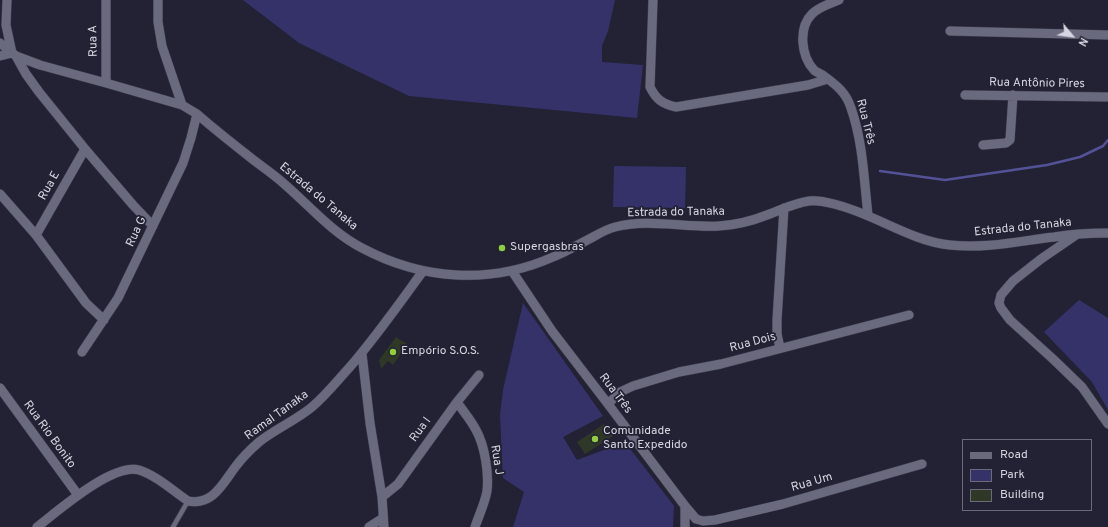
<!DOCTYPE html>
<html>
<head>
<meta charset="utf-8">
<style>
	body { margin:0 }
	#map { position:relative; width:1108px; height:527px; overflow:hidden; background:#222234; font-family:Overpass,sans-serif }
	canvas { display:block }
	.legend { position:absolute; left:962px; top:439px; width:130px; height:72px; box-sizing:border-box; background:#222234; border:1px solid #6a6a79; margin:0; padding:5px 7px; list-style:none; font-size:12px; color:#d5d6e1 }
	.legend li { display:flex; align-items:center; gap:8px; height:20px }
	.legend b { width:20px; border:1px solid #6a6a79 }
	.north { position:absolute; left:1052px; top:16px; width:40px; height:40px; -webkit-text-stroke:3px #222234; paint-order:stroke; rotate:119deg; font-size:11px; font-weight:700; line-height:16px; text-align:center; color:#d5d6e1 }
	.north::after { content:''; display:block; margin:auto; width:14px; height:18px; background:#d5d6e1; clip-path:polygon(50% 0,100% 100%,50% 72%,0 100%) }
</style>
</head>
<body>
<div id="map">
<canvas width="1108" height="527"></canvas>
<ul class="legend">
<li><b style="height:5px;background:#696a7e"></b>Road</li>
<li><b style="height:11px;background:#35326a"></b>Park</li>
<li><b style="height:11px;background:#2f3826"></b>Building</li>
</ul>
<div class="north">N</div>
</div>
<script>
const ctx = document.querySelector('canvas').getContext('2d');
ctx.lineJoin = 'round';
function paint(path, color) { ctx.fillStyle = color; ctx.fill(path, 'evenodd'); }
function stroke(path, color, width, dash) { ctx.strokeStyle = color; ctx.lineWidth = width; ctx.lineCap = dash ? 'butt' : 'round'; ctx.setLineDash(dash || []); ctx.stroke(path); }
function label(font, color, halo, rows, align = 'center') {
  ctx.font = font + ' Overpass,sans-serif'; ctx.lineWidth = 3.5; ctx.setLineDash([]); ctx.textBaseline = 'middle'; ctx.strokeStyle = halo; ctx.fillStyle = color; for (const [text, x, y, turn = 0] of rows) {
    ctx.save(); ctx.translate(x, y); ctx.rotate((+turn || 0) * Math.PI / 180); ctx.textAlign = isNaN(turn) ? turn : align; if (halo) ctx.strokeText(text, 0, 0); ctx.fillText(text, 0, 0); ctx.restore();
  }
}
paint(new Path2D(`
	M243 0H615L608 31 602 46V62L643 65 637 118 409 96 299 43Z
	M614 166 686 167 685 208 613 207Z
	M1079 300 1108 318V410L1092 382 1044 332Z
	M523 303 603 416 563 437 577 460 625 442 674 506 673 527H513L524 492 503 478 500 415 503 390Z`), '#35326a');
stroke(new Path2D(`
	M880 171 945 180 1047 165 1080 157 1103 146 1108 140`), '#545296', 2.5);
paint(new Path2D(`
	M396 337 407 344 393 365 388 361 381 369 379 360Z
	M604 424 613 436 585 454 577 442Z`), '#2f3826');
const service = new Path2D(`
	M173 527 188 501`);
const minor = new Path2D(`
	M7 0 6 25 12 53
	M106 0V83
	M158 0V22L162 46 182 105
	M653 0 650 87C656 99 662 104 676 107L808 85 828 79
	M839 0C830 4 820 6 812 14 798 28 801 56 814 70 816 72 821 74 824 76 836 85 846 92 851 108 863 142 864 180 868 215
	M950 31 1108 35
	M0 43 16 56 26 74 39 92 85 149 133 205 153 226
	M0 56 12 53
	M16 56 40 65 106 83 182 105 197 114C214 129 232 143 251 158 261 166 272 173 282 182 308 204 331 232 362 248 422 280 490 285 553 257 567 251 580 244 593 237 600 233 607 229 615 227 649 218 685 228 719 226 735 225 752 221 767 215 781 210 794 203 809 201 817 200 826 202 834 204 873 213 910 241 950 245 985 249 1020 241 1054 237 1072 234 1090 233 1108 233
	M965 95 1108 97
	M983 145 1006 143 1010 140 1013 95
	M0 194 36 235 86 303 104 320
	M36 235 85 149
	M1076 235 1041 259 1013 281 1001 295 999 303 1001 308 1010 320 1053 359 1082 387 1108 424
	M512 271 552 331 608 404 685 506 696 519 703 521 715 520 783 504 922 464
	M780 348 777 334V320L784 208
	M82 352 118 298 183 163 191 138 197 114
	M362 354 370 423 382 497 384 527
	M0 388 78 495
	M457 402C463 411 471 420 476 430 485 446 489 474 487 491 485 503 479 515 475 527
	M608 404 620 392 633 386 679 372 721 364 909 315
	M382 497 398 484 457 402 479 375
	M685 506V527
	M37 527C58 511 112 463 139 470 157 476 172 490 188 501 213 506 223 483 236 466 242 458 251 449 259 442 275 429 295 421 312 407 326 395 337 381 349 368 376 337 399 304 423 271
	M369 527 383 518`);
stroke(service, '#3c3c4b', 6);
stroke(minor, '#3c3c4b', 10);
stroke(service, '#696a7e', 4.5);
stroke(minor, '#696a7e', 9);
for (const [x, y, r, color] of [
	[502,248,4,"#92cd3e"],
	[393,352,4,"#92cd3e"],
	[595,439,4,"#92cd3e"]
]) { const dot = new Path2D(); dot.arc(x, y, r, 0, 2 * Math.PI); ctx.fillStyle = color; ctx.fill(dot); stroke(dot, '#222234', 1.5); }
label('12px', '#d5d6e1', '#222234', [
	["Rua A",94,41,-91],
	["Rua Antônio Pires",1037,84,1],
	["Rua Três",865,122,76],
	["Rua E",50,186,-61],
	["Estrada do Tanaka",318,197,40],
	["Estrada do Tanaka",676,213,-1],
	["Estrada do Tanaka",1023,228,-6],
	["Rua G",137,232,-65],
	["Rua Dois",753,343,-15],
	["Rua Três",615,394,53],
	["Ramal Tanaka",277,416,-36],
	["Rua I",421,430,-54],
	["Rua Rio Bonito",49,435,54],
	["Rua J",496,460,81],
	["Rua Um",812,483,-16]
]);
label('12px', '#d5d6e1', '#222234', [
	["Supergasbras",510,248],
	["Empório S.O.S.",401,352],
	["Comunidade",603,432],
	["Santo Expedido",603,446]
], 'left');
</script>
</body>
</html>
